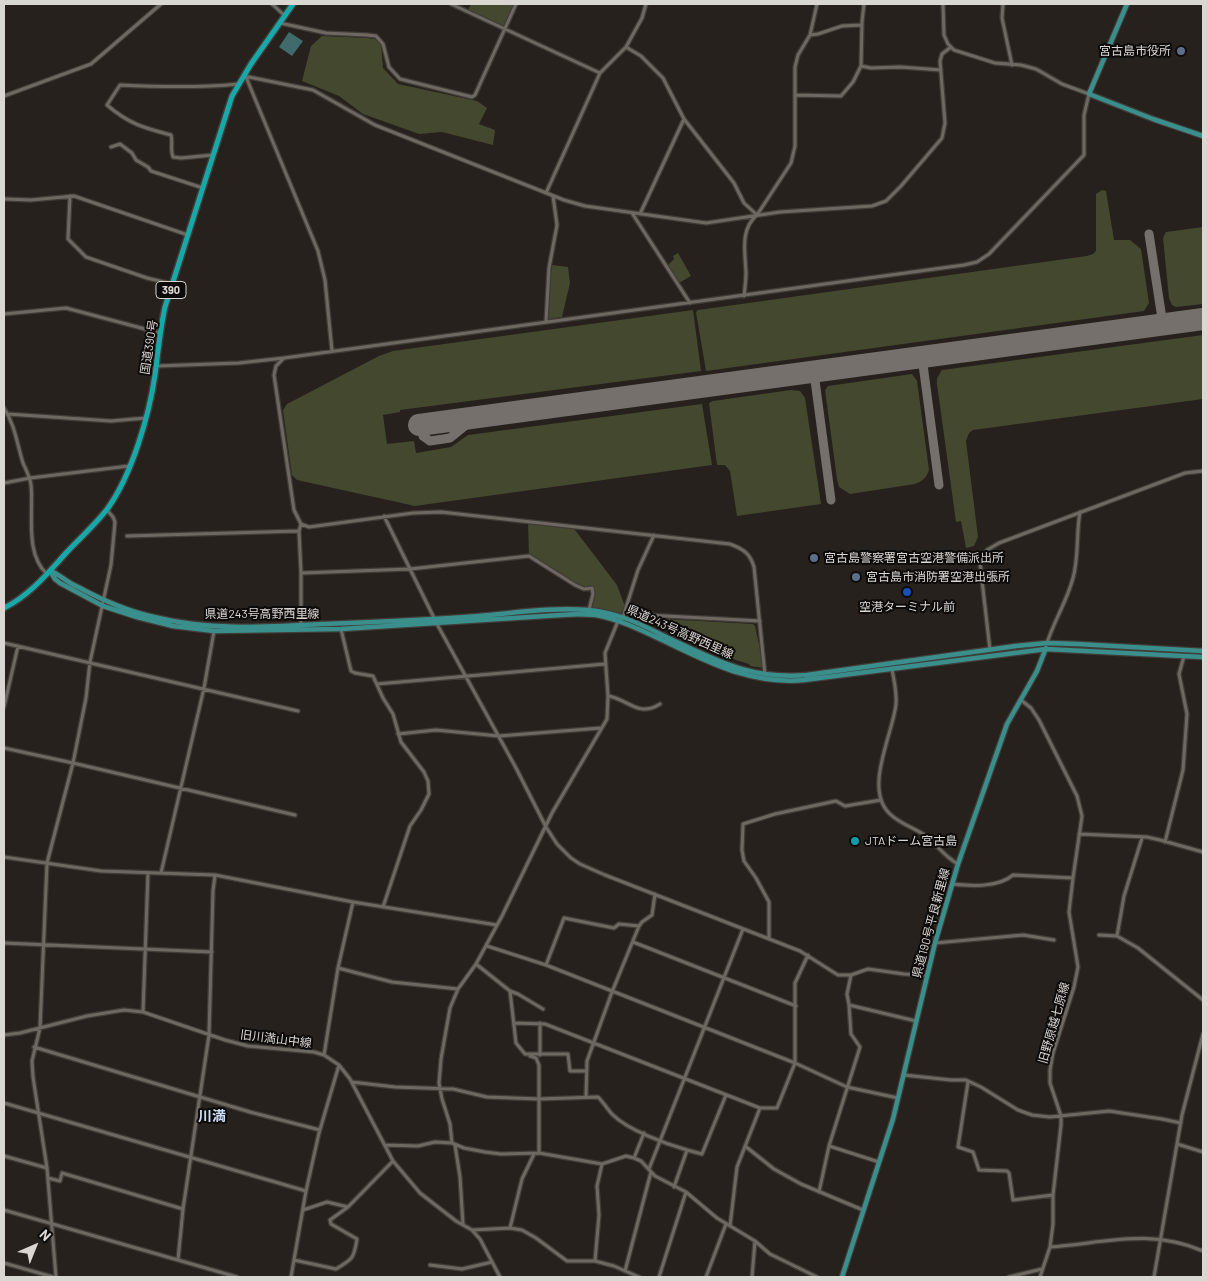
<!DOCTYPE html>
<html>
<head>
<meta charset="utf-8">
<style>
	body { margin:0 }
	#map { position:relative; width:1207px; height:1281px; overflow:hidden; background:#26211c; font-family:Barlow,sans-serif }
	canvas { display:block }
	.frame { position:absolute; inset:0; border:5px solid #dad7d3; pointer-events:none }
	.north { position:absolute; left:10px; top:1221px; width:50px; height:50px; -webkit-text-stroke:4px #0d0b09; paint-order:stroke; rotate:44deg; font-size:14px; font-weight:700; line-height:20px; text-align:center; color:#dad7d3 }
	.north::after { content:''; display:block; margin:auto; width:18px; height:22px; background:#dad7d3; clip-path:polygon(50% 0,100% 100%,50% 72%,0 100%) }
</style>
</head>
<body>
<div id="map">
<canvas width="1207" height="1281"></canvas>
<div class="frame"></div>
<div class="north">N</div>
</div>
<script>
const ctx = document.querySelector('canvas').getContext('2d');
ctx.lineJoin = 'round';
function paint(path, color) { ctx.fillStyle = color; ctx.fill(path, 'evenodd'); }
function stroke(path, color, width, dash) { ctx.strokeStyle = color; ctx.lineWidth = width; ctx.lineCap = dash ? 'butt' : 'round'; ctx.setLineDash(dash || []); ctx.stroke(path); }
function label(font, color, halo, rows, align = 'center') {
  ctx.font = font + ' Barlow,"Noto Sans JP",sans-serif'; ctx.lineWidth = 4; ctx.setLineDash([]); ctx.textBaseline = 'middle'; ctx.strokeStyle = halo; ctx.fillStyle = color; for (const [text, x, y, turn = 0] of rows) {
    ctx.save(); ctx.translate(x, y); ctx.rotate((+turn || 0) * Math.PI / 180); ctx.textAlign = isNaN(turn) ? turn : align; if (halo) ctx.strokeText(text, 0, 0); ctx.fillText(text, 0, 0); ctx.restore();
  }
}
paint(new Path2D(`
	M471 4H514V5L504 27 468 10Z
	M322 36 367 38 375 39 381 45 383 68 398 84 477 101 487 108 479 124 495 130 493 145 442 132 419 134 363 114 339 96 302 81 311 46Z
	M1102 190 1106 191 1114 240H1130L1141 249 1149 303 1144 311 706 371 696 312 698 310 1087 256 1093 254 1096 251V194Z
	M1203 227V304L1176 307 1172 305 1169 298 1163 238 1166 232Z
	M678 253 691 276 679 283 668 265 674 259 673 256Z
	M552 265 568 267 570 283 562 317 549 319V290Z
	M693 310 701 371 400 410V412L383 415 387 444 414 441 416 453 451 447 468 435 702 404 712 465 415 506 297 480 292 475 283 410 287 404 379 356 393 351Z
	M1203 335V399L973 430 969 433 966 441 978 537 974 546 966 548 961 521 956 522 937 384V378L942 370Z
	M912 374 917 381 929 470C926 478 923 481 915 484L850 494 839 487 837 479 825 390 828 386Z
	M791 390 800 391 805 398 821 504 737 516 730 471 725 465H717L709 403 713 401Z
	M528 522 572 526 617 585 626 609 623 617 589 610 593 595 592 588 584 589 529 556Z
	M646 618 753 624 755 626 764 668 750 666 749 664 736 660Z`), '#44482e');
paint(new Path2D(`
	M289 32 303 41 292 56 279 47Z`), '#416a6c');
stroke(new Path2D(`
	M1149 234 1163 325
	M922 357 939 485
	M814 373 831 500
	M429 424 422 429 423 436 430 441 450 438 476 417`), '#75706c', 9);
stroke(new Path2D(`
	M419 425 1203 319`), '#75706c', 22);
const minor = new Path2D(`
	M272 4 284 15
	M451 4 600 73
	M1003 4 1002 18 1012 65
	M280 23 326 33 367 35 376 36 383 44 389 67 400 79 472 97 475 95 516 4
	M810 35 818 34 842 26 862 25
	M626 47 641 56 663 78 684 119 734 183 744 203 756 214
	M861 66 871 68 900 67 941 70
	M244 76 313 90 375 125 564 200 585 206 706 223 780 212 872 206 886 201 901 186 942 138 945 123 940 61 942 54 951 47
	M246 77 318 251 325 280 332 351
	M795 95 841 96 853 82 861 66 862 22 864 4
	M4 96 91 64 161 4
	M111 147 120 144 132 153 136 160 148 167 151 171 203 188
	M213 155 181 158 173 157C170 150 173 142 171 135 144 128 129 124 107 105L120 85C160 87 199 88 238 84
	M546 193 600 73 626 47 642 18 646 4
	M70 196 68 239 86 257 147 278 172 284
	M4 199 31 200 74 196 188 235
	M632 213 690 303
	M640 214 684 119
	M744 296C745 288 746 280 746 272 745 252 740 229 757 215L791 163 795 146V67L798 55 810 35 817 4
	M4 314 66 308 160 333
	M546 322 549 268 557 225 553 196
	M284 358 276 366 274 375 294 510 301 524 309 527 413 513 441 512 730 544C743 549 750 553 754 567L765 675
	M157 366 239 363 284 358 964 265 977 262 989 254 1084 155V115L1089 94 1062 84 1036 69 1021 65 995 63 954 50 948 44 944 35 943 4
	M4 408C15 425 17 444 23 463 26 470 30 477 31 485 34 512 24 553 47 574
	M8 414 111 421 146 418
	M4 483 30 478 129 466
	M384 516 437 624 516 768 546 827 557 844 571 858 580 864 605 875 800 951 838 975H851L868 969 904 974 928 975
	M127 536 299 531
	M301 573 410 569 529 556 575 585 584 589 592 588 593 594 589 610
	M626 609 646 615 760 621
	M301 627V573L299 531 301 524
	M341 629 351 671 355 673 373 676 383 698 393 714 401 742 424 772 428 781 429 794 421 810 410 826 383 907
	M4 643 298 711
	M1047 643C1054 621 1067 601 1073 578 1079 557 1076 534 1080 512
	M990 650 980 563 987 550 999 543 1185 473 1203 471
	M892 669C894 681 897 692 896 704 893 734 863 789 890 814 900 824 915 828 926 836 937 845 945 857 958 864
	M377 684 605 664
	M608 696C628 699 638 718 660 704
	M1021 700 1031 708 1039 720 1077 796 1082 816 1073 878 1069 912 1078 967 1074 987 1053 1053 1050 1070V1083L1061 1116V1125L1053 1195V1224L1050 1247 1040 1277
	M4 707 18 646
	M398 734 436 730 499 736 601 728
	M4 748 73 763 295 815
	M1079 834 1147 837 1160 840 1203 852
	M1165 842 1183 770 1187 714 1179 674 1184 656
	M4 857 101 871 215 875 353 902 497 925
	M161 873 204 688 214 631
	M952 884C971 886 998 888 1013 875L1073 878
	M1099 935 1117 936 1138 948 1203 1000
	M1117 936 1124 896 1142 838
	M769 939V902L756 878 744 861 742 850 743 824 775 814 836 801 845 806 881 800
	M633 942 796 1006
	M4 943 212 952
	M935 943 1023 935 1054 940
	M487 946 546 965 795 1063 847 1087 898 1098
	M476 964 510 991 518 994 543 1009
	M546 965 564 918 614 928 619 924 639 926
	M338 968 392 982 458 989
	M851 975 847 994 849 1005 916 1021
	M510 991 516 1043 525 1054H568L570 1071H586
	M143 1012 148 873
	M514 1023 545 1024 760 1108H777L795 1063V983L808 955
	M540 1023V1055
	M4 1035 20 1033 87 1016 124 1010 143 1012 225 1040 248 1046 314 1052 324 1055 339 1065 350 1079 393 1161 420 1193 456 1221 472 1230 480 1239 500 1277
	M34 1047 250 1112 320 1130
	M324 1055 338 968 353 902
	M530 1056 536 1058 539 1065V1153
	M904 1075 951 1080H966L981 1087 1018 1110 1032 1115 1050 1117 1109 1111 1162 1119 1181 1123
	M352 1082 395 1087 453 1089 487 1097 539 1099 598 1097C604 1103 608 1110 613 1115 628 1130 666 1144 687 1150L674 1187
	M968 1082 958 1147 973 1152 979 1170 1007 1171 1009 1173 1013 1200 1053 1195
	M586 1097 587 1061 612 992 639 926 642 922 652 915 655 894
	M4 1103 306 1191
	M452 1143 450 1124 442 1099 439 1083 441 1059 450 1008 458 989 476 964 502 916 552 813 607 719 608 696 605 653 618 621 623 617 638 570 654 535
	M1177 1144 1203 1152
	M385 1145 418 1146 435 1142 452 1143 464 1148 485 1152 501 1154 539 1153 602 1164 626 1156 634 1158 641 1161 655 1176 686 1192 717 1218 755 1241 770 1254 817 1277
	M455 1145 460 1177 463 1225
	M745 1146 774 1169 801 1184 863 1210
	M829 1146 879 1162
	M687 1150 702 1154 726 1095
	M4 1156 47 1168
	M634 1158 644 1133
	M649 1169 743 929
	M48 1178 60 1181 62 1173 183 1209
	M819 1192 829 1146 860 1047 851 1034 849 1005
	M4 1210 237 1277
	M303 1210 327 1202 348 1207
	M730 1226 737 1167 760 1108
	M510 1228 522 1179 534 1154
	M473 1230 510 1228 522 1230 536 1238 567 1261H595L614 1266 639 1277
	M1050 1247C1105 1243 1149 1228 1203 1251
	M178 1260 183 1209 209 1035 213 891 215 875
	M294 1260 336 1269C353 1259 354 1258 357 1239L331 1224 330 1220 348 1207 393 1161
	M595 1261 599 1215 597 1186 602 1164
	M4 1263 53 1277
	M430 1265 462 1269 492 1262
	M625 1271 651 1172
	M56 1277 47 1168 33 1077 32 1061 40 1028 47 863 73 763 86 698 90 662 111 565 115 522 113 517 107 510
	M291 1277 306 1191 319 1133 339 1065
	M659 1277 686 1192
	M706 1277 726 1224
	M752 1277 755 1241
	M1009 1277 1042 1269
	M1154 1277 1182 1115 1203 1034`);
const major = new Path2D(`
	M1127 4 1089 94 1153 119 1203 136
	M50 571 55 579 60 583 103 606 137 617 173 626 214 631 341 629 561 615C573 614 584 614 596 615 618 619 639 629 660 639 707 661 749 685 804 680L1046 649 1203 657
	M51 571C60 575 68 583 78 587 102 600 127 611 154 617 210 631 266 627 322 624 374 622 427 620 479 616 515 613 553 607 588 610 615 612 639 623 662 635 714 659 748 680 807 675L1016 646 1047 643 1077 644 1203 651
	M842 1277 893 1119 935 943 958 864 1007 724 1037 671 1046 648`);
const highway = new Path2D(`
	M4 608C29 596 48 573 66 553 80 538 96 524 108 508 132 474 149 416 155 375 158 352 160 330 165 307L232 96 251 64 293 4`);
stroke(minor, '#403c37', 5.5);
stroke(major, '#403c37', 7);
stroke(highway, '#403c37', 8);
stroke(minor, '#6d6861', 3);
stroke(major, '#3a8e8c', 4.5);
stroke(highway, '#18a8a9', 5);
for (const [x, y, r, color] of [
	[1181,51,5,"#5c6f8a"],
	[814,558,5,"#5c6f8a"],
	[856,577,5,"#5c6f8a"],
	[907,592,5,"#1a4fb4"],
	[855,841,5,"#0f9aa8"]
]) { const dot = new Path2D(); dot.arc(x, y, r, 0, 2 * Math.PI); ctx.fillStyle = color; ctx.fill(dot); stroke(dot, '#0d0b09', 2); }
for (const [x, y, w] of [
	[171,290,30]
]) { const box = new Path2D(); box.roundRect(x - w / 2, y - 8.5, w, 17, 4); ctx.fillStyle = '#0d0b09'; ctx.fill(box); stroke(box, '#dad7d3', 1); }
label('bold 11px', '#dad7d3', null, [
	["390",171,290]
]);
label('12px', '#dad7d3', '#0d0b09', [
	["宮古島市役所",1171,51,"right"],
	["宮古島警察署宮古空港警備派出所",824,558],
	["宮古島市消防署空港出張所",866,577],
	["空港ターミナル前",907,607,"center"],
	["JTAドーム宮古島",865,841]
], 'left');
label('12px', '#dad7d3', '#0d0b09', [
	["国道390号",149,347,-81],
	["県道243号高野西里線",262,614],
	["県道243号高野西里線",680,632,24],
	["県道190号平良新里線",931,923,-75],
	["旧野原越七原線",1054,1023,-74],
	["旧川満山中線",276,1039,7]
]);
label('bold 14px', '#ccdff8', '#0d0b09', [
	["川満",212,1116]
]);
</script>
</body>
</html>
